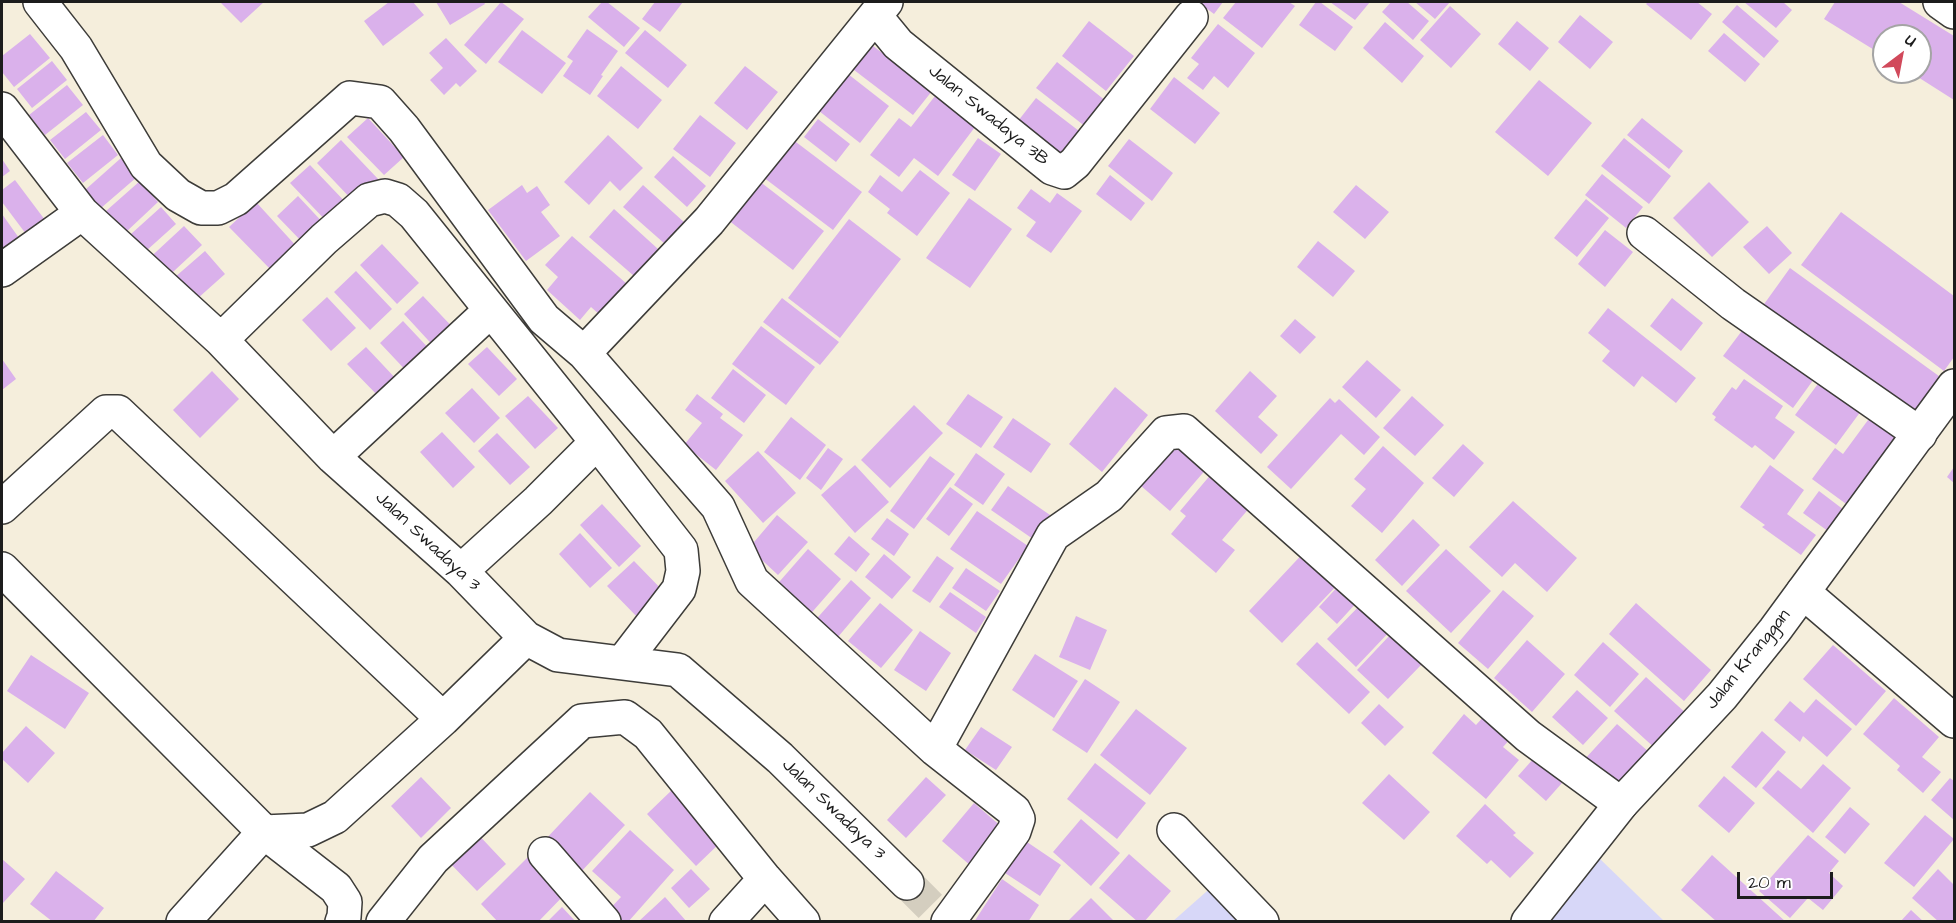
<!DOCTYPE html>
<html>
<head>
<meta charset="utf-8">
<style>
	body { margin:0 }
	#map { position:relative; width:1956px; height:923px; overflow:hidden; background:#f5eedc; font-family:"Architects Daughter",sans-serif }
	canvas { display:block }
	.frame { position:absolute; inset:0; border:3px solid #1c1c1c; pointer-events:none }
	.north { position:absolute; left:1872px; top:24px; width:60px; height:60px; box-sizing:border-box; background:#fff; border:2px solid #a4a4a4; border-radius:50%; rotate:32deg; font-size:16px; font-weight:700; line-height:24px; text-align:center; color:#1c1c1c }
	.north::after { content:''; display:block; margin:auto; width:21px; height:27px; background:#d1495b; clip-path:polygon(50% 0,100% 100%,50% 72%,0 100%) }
	.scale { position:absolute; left:1737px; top:872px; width:96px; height:27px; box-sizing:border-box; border:3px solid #1c1c1c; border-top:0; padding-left:8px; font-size:18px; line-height:21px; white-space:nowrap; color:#1c1c1c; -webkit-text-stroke:4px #fff; paint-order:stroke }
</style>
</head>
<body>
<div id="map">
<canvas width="1956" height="923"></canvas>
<div class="frame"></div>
<div class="north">U</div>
<div class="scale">20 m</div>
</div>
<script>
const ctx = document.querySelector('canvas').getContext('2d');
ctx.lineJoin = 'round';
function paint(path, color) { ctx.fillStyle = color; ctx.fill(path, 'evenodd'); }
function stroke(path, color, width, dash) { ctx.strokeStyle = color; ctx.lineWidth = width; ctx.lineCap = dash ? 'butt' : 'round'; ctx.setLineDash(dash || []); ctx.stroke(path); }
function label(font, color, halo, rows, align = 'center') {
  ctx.font = font + ' "Architects Daughter",sans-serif'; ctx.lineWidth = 4.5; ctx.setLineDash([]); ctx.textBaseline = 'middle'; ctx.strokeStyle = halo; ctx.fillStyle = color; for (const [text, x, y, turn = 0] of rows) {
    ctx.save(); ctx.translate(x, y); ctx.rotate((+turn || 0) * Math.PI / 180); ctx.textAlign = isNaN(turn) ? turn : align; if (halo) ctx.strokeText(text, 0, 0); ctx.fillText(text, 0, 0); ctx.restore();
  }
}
paint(new Path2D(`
	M1598 857 1664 921 1540 922Z
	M1215 884 1252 922H1172Z`), '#d7d7f8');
paint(new Path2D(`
	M220 2H264L241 23Z
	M389 2H413L424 15 383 46 364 21Z
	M436 2H484L485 4 450 25Z
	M501 2 524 19 486 64 464 45Z
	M602 2H607L640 28 624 47 588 17Z
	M655 2H683L660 32 642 19Z
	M1198 2H1223L1214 14Z
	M1236 2H1289L1295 6 1262 48 1223 18Z
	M1316 2H1320L1353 27 1335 51 1299 25Z
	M1330 2H1370L1355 20Z
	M1391 2H1407L1429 21 1413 40 1382 12Z
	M1415 2H1450L1435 19Z
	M1648 2H1697L1712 14 1691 40 1646 4Z
	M1744 2H1783L1792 10 1776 28Z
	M1835 2H1899L1954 36V100L1910 72H1920V36H1884V56L1824 19Z
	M1737 5 1779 41 1764 58 1722 22Z
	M1450 6 1481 34 1451 68 1420 40Z
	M1580 15 1613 42 1590 69 1558 42Z
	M1089 21 1134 56 1106 91 1062 56Z
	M1517 21 1549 48 1530 71 1498 44Z
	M1385 22 1424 56 1402 83 1363 48Z
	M1218 24 1255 53 1228 88 1214 76 1203 90 1187 78 1199 64 1191 58Z
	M587 29 618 51 601 75 603 76 590 95 563 76 573 61 567 57Z
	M522 30 566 63 542 94 498 62Z
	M645 30 687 65 668 88 625 53Z
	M1724 33 1760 64 1745 82 1708 51Z
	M30 34 50 58 14 87 2 72V56Z
	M860 36 932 91 913 115 841 60Z
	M446 38 477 71 460 87 456 83 444 95 430 80 443 68 429 53Z
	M52 61 67 80 32 108 17 89Z
	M1057 62 1106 101 1086 127 1036 88Z
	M621 66 662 100 638 129 597 96Z
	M745 66 778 92 747 130 714 103Z
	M848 74 889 106 860 143 819 111 832 96 823 89Z
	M1174 77 1220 113 1195 144 1150 109Z
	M1539 80 1592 123 1548 176 1495 132Z
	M67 85 83 105 45 135 29 115Z
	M935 96 975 127 938 176 914 158 899 177 870 155 899 118 911 127Z
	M1036 98 1083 134 1058 165 1011 130Z
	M86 112 101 130 65 159 50 140Z
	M700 115 736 143 710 177 673 149Z
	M368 118 404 157 384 175 347 137Z
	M1642 118 1683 151 1669 169 1627 135Z
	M818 119 850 144 836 162 804 137Z
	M103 135 118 155 83 183 67 163Z
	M608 135 643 168 620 191 610 181 589 205 564 182Z
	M788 136 862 192 833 230 759 174Z
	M978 138 1001 154 975 191 952 175Z
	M1624 138 1671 176 1649 204 1601 166Z
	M1129 139 1173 173 1152 201 1108 166Z
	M341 140 379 180 355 203 317 163Z
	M673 156 706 186 687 207 654 177Z
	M121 158 137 177 101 208 85 190Z
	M2 159 10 171 2 177Z
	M310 165 351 208 331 226 290 183Z
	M920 170 950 193 917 236 887 213 890 209 868 192 880 175 902 192Z
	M750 174 824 231 793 270 719 213Z
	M1602 174 1643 207 1626 228 1585 195Z
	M1110 175 1145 203 1131 221 1096 194Z
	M15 180 48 224 29 238 2 202V190Z
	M140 181 158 202 125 233 106 211Z
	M1709 182 1749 222 1712 257 1673 218Z
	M522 185 527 193 537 186 550 205 541 212 560 236 526 261 488 210Z
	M643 185 685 223 665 244 623 207Z
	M1356 185 1389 212 1365 239 1333 212Z
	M1031 189 1050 203 1057 193 1082 211 1051 253 1026 236 1036 222 1017 208Z
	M298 196 327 227 306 246 277 216Z
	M969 198 1012 229 970 288 926 258Z
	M1586 199 1609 218 1577 257 1554 238Z
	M256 202 298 248 273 272 229 227Z
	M161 207 176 224 146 251 131 234Z
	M614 209 658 249 634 276 589 237Z
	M1841 212 1954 296V357L1944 371 1801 265Z
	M2 214 19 238 2 252Z
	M849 219 901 259 840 338 788 298Z
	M184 226 202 245 160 284 143 264Z
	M1767 226 1792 253 1769 274 1743 247Z
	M1605 230 1633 252 1605 287 1578 264Z
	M572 236 627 284 600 315 591 307 580 320 547 290 558 277 545 265Z
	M1318 241 1355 271 1333 297 1297 267Z
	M382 244 419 283 397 304 360 265Z
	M205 251 225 274 188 307 167 284Z
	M1790 268 1943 379 1915 418 1762 307Z
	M356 271 392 309 370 330 334 292Z
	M423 296 459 334 439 352 404 314Z
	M327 297 356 328 331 351 302 320Z
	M782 298 839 342 820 365 763 322Z
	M1672 298 1703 323 1681 351 1650 326Z
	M1608 308 1696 378 1676 403 1642 376 1634 387 1602 361 1610 351 1588 333Z
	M1295 319 1316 337 1300 354 1280 336Z
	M403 321 435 355 412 377 380 343Z
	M761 326 815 367 786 405 732 364Z
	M1744 328 1814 379 1793 408 1723 356Z
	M366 347 399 382 381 399 347 364Z
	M487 347 517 379 499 396 468 364Z
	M2 359 16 379 2 390Z
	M1367 360 1401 390 1376 418 1342 387Z
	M733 369 766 395 744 423 711 398Z
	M212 371 239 399 200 438 173 410Z
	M1250 371 1277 396 1258 417 1278 435 1261 454 1215 411Z
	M1744 379 1783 406 1775 418 1795 432 1774 460 1755 445 1752 448 1714 420 1716 417 1712 414 1732 387 1736 390Z
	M1820 381 1861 411 1836 445 1795 415Z
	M1115 387 1148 415 1102 472 1069 444Z
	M472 388 500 418 474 443 445 413Z
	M697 394 723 414 720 418 743 435 716 470 684 445 702 423 685 410Z
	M968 394 1003 417 981 448 946 424Z
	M528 396 558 428 535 449 505 416Z
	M1412 396 1444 425 1415 456 1383 428Z
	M1330 398 1335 403 1339 399 1380 437 1364 455 1341 434 1291 489 1267 467Z
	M914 405 943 433 890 488 861 460Z
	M1871 416 1898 435 1853 509 1812 479 1835 448 1843 454Z
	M791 417 826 445 800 480 764 452Z
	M1013 418 1051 444 1031 473 993 447Z
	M442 432 475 467 453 488 420 452Z
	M497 433 530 467 510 485 478 451Z
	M1170 436 1208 467 1170 511 1133 479Z
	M1463 444 1484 463 1454 497 1432 478Z
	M1383 446 1424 483 1382 533 1351 506 1366 489 1354 479Z
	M828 448 843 459 821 490 806 478Z
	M758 451 796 493 763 523 725 481Z
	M976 453 1005 474 983 505 954 485Z
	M930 456 955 474 914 529 890 511Z
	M855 465 889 502 855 533 821 495Z
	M1770 465 1804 490 1787 514 1816 535 1801 555 1762 527 1765 525 1740 507Z
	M1218 466 1257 499 1222 540 1235 550 1216 573 1171 534 1186 516 1180 511Z
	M1954 467V483L1947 477Z
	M1008 486 1050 515 1033 539 991 510Z
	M950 487 973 504 949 536 926 519Z
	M1819 491 1848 513 1832 534 1803 513Z
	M1513 501 1577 558 1547 592 1515 563 1502 577 1469 547Z
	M602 504 641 546 619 567 580 525Z
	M977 511 1028 546 1001 584 950 549Z
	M777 515 808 542 778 575 749 548Z
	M887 518 909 534 894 556 871 539Z
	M1413 519 1440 545 1402 586 1375 560Z
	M580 533 612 568 590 588 559 554Z
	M849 536 870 554 856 572 834 554Z
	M1308 548 1342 580 1282 643 1249 611Z
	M808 549 841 579 807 618 773 589Z
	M1446 549 1491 591 1451 633 1406 591Z
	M884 554 911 577 892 599 865 577Z
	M937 556 954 568 930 603 912 591Z
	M634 561 667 595 640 620 607 586Z
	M966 568 1000 591 986 611 952 588Z
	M851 580 871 598 832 644 811 625Z
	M1341 583 1359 600 1337 624 1319 607Z
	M1503 590 1534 616 1488 669 1458 643Z
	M950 592 986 617 976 633 939 607Z
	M1364 601 1393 628 1356 667 1327 639Z
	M880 603 913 630 881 668 848 641Z
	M1636 603 1711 670 1684 701 1609 634Z
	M1076 616 1107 630 1090 670 1059 657Z
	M920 631 951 653 926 691 894 670Z
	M1391 634 1422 664 1388 699 1357 670Z
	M1527 640 1565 674 1532 712 1494 678Z
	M1317 642 1370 692 1349 714 1296 664Z
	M1603 642 1639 674 1610 707 1574 675Z
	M1833 645 1886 691 1856 726 1803 679Z
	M1035 654 1078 681 1054 718 1012 690Z
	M31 655 89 693 65 729 7 691Z
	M1646 677 1688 715 1657 750 1614 711Z
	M1085 679 1120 702 1087 753 1052 730Z
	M1577 690 1608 718 1583 745 1552 717Z
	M1894 698 1939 737 1922 757 1941 772 1923 793 1897 770 1900 766 1863 734Z
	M1816 699 1852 729 1827 757 1803 736 1800 742 1774 720 1790 701 1804 713Z
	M1379 704 1404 727 1385 746 1361 723Z
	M1136 709 1187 748 1150 795 1100 755Z
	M1464 714 1476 725 1485 715 1512 737 1503 747 1519 760 1486 799 1432 753Z
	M1617 724 1658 760 1624 797 1583 761Z
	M26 726 55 753 28 783 2 759V753Z
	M981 727 1012 747 996 770 965 750Z
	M1762 731 1786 752 1756 788 1731 767Z
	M1534 758 1562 783 1546 801 1518 776Z
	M1095 763 1146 803 1117 839 1067 799Z
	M1823 764 1851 788 1813 833 1762 788 1778 770 1801 789Z
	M1389 774 1430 812 1404 840 1362 803Z
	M1724 776 1755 803 1729 833 1698 806Z
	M421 777 451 808 421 838 391 806Z
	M926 777 946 795 906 838 887 820Z
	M1950 778 1954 781V820L1931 800Z
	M673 789 722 841 696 866 647 814Z
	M590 792 625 825 578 875 543 842Z
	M974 803 1003 828 971 866 942 841Z
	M1485 804 1516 833 1513 835 1534 853 1510 878 1491 860 1487 864 1456 836Z
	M1850 807 1870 824 1845 854 1825 837Z
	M1925 815 1954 839 1914 887 1884 863Z
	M1081 819 1120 853 1091 886 1053 852Z
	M473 829 506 864 477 891 443 856Z
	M630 830 674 870 628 922H612L605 914 621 897 592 871Z
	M1808 835 1839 861 1829 873 1843 886 1823 910 1808 898 1790 918 1759 891Z
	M1027 842 1061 865 1040 896 1005 873Z
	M533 852 570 889 538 922H498L481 904Z
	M1129 854 1171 891 1144 922H1138L1099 888Z
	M1712 855 1786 922H1717L1681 890Z
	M2 859 25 879 3 903 2 901Z
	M691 869 710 889 689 908 671 888Z
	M1938 869 1954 885V922H1939L1912 898Z
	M56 871 104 908 93 922H53L30 904Z
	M1002 879 1039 905 1028 922H974Z
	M665 897 687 922H638Z
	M1091 898 1115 922H1067Z
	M562 907 576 922H547Z
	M1911 910 1924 922H1900Z`), '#dab1eb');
stroke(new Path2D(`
	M907 883 931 907`), '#d4cebf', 33, [33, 16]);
const minor = new Path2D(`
	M40 2 76 48 146 165 178 195 201 208H218L236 199 350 98 380 102 404 129 544 319 584 353 718 507 752 581 935 749 1014 811 1018 819 1014 831 948 922
	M1940 2 1954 12
	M875 16 898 44 1052 168 1064 172 1075 163 1191 17
	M2 109 82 213 221 340 333 457 461 571 526 638 558 655 678 670 780 758 907 883
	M1644 233 1733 304 1920 434
	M2 270 82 213
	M221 340 324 239 369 200 385 196 398 200 414 214 597 442 681 550 683 571 679 589 623 662
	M584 353 709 221 886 2
	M333 457 491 310
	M2 507 106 412H118L443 719
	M2 569 264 832 336 888 345 902 344 917 342 922
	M461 571 538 501 597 442
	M1803 592 1954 721
	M935 749 1053 535 1109 496 1166 433 1184 431 1528 736 1621 804
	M1174 830 1262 922
	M545 854 604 922
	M183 922 264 832 308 830 335 817 443 719 526 638
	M383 922 433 859 582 721 625 717 648 734 765 879 803 922
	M726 922 765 879`);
const secondary = new Path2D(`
	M1528 922 1621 804 1722 696 1775 630 1954 386`);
stroke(minor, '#3d3c39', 36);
stroke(secondary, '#3d3c39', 36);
stroke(minor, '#fff', 33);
stroke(secondary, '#fff', 33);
label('18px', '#1c1c1c', '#fff', [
	["Jalan Swadaya 3B",988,116,39],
	["Jalan Swadaya 3",427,542,43],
	["Jalan Kranggan",1749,660,-51],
	["Jalan Swadaya 3",833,810,44]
]);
</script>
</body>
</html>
